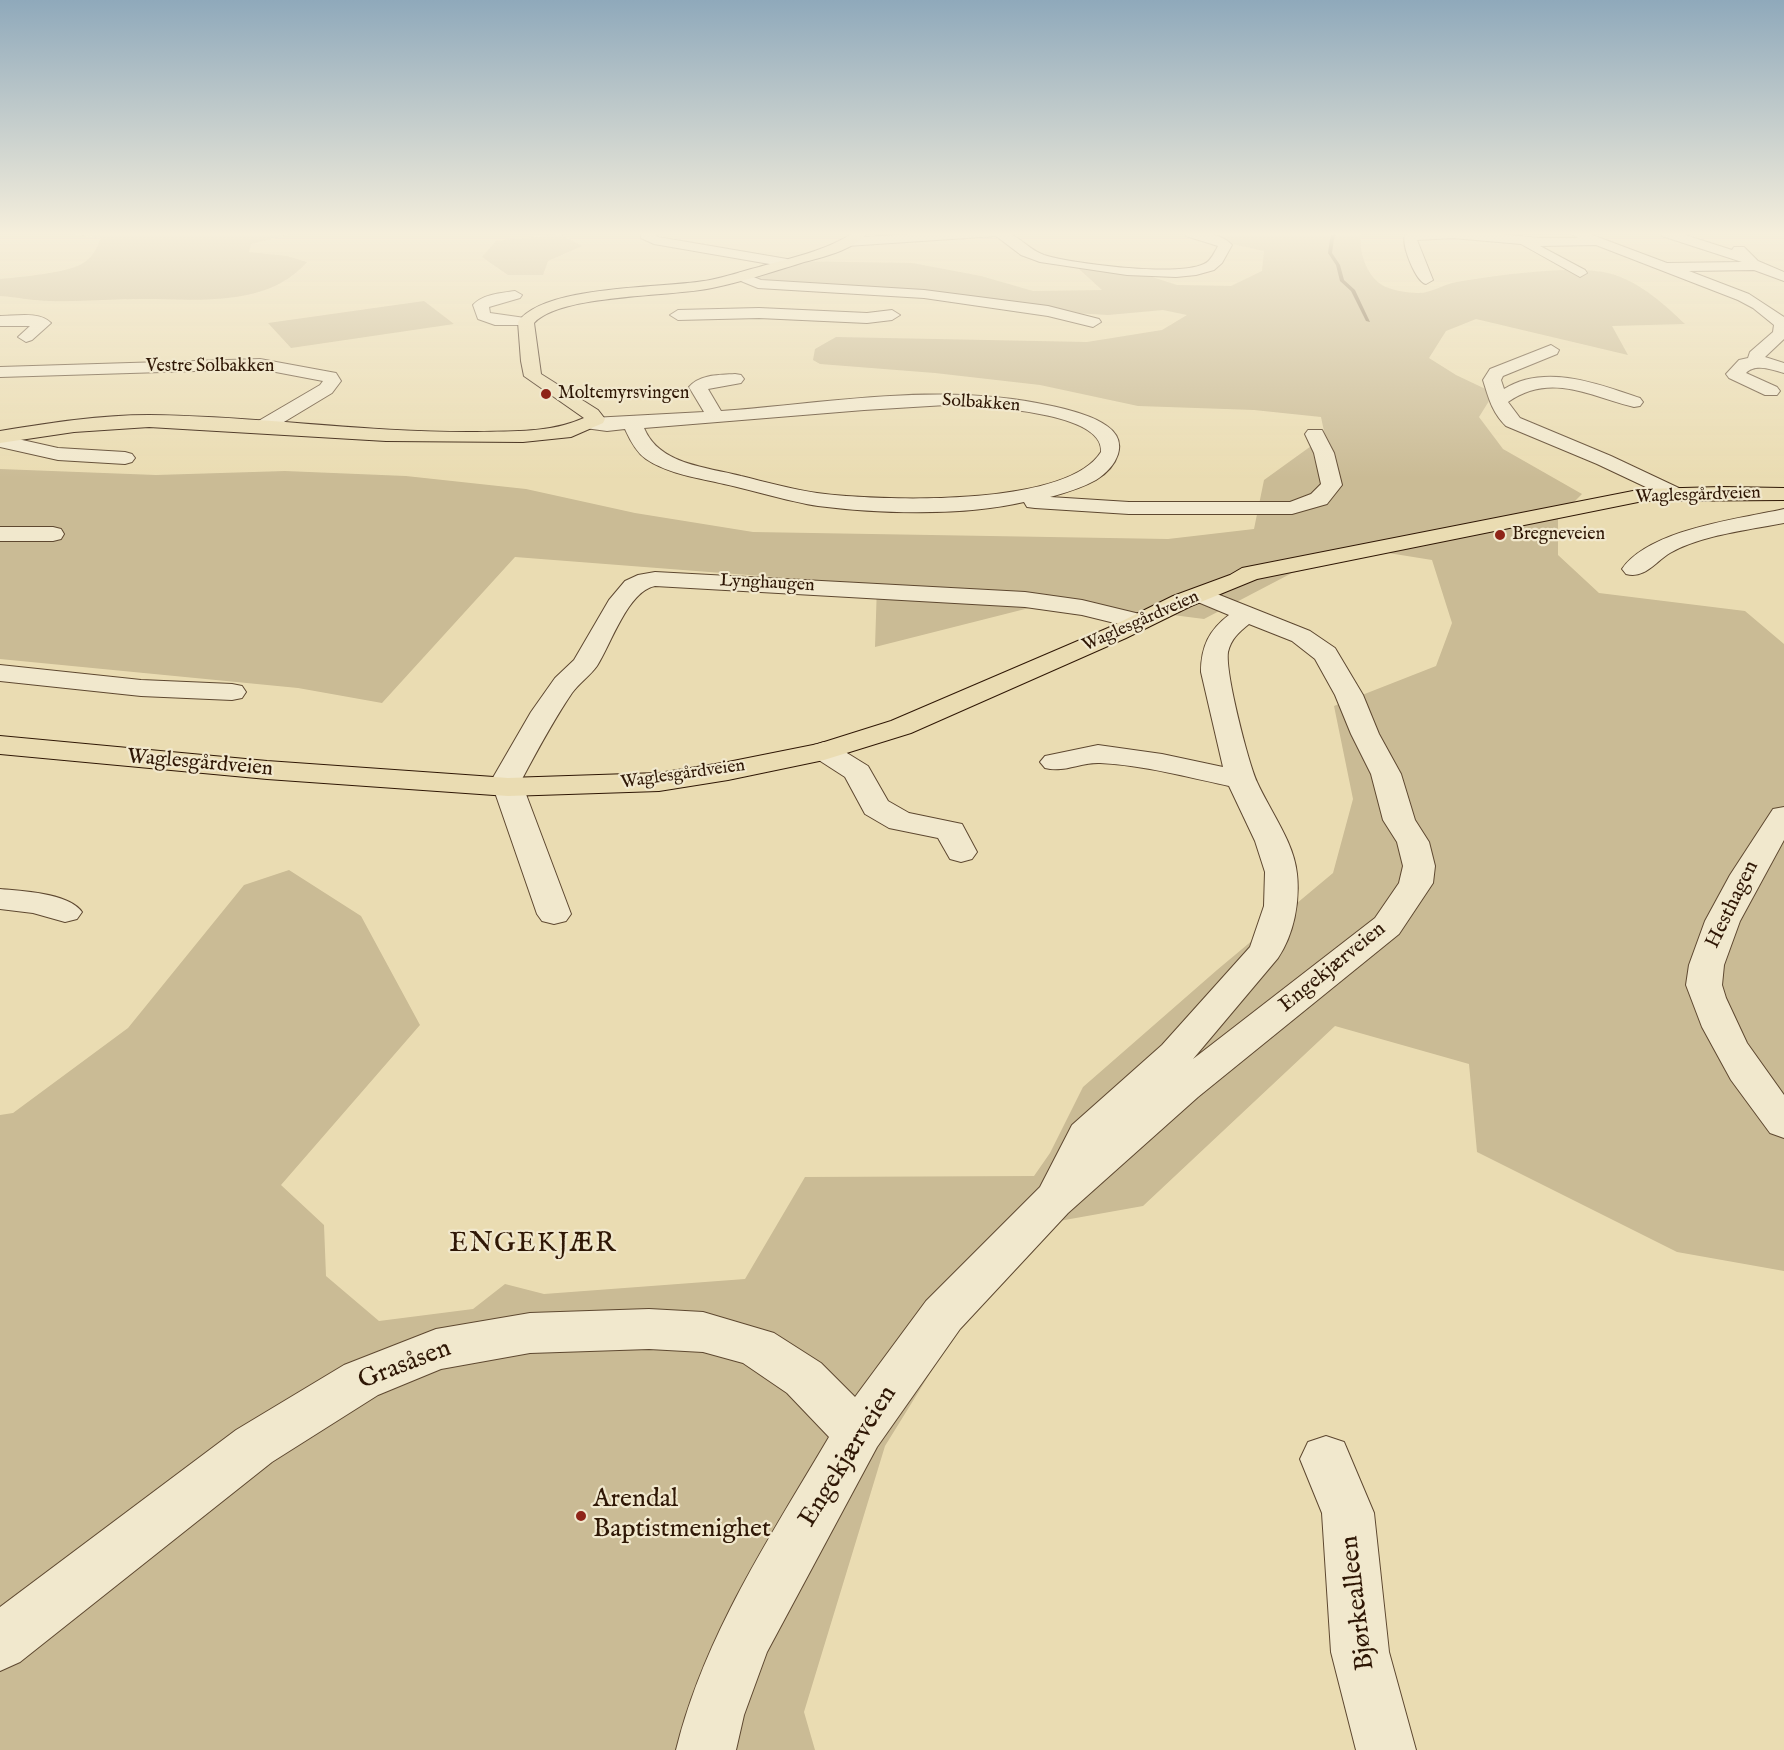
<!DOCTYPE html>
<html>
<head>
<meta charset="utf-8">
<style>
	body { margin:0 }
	canvas { display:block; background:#eadcb2 }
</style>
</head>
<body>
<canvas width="1784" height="1750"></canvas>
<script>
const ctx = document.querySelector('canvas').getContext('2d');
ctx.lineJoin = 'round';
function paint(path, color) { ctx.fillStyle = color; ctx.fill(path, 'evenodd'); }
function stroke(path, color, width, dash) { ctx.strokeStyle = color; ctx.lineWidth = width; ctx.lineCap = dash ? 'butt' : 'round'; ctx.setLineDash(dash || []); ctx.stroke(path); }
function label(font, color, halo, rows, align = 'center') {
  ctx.font = font + ' "IM FELL English",serif'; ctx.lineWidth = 4.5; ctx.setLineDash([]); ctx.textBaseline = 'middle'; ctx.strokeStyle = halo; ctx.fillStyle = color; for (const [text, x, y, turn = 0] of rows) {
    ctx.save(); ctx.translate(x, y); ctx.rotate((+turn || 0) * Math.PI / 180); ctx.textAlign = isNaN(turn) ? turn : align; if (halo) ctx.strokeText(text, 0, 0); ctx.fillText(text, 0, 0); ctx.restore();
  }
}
paint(new Path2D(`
	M62 233H295L251 244 249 252 287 256 307 262C267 308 197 299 142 299 112 299 81 302 50 301 34 301 17 297 0 296V279C19 277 71 273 85 262 94 255 97 248 101 238Z
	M1182 233H1361C1358 250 1366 275 1382 285 1389 290 1409 293 1417 293 1430 294 1444 284 1457 282 1493 276 1581 263 1615 275 1642 284 1665 305 1685 324L1612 326 1628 355 1476 319 1446 331 1429 358 1456 375 1494 393 1479 417 1503 449 1582 494 1558 518V555L1599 593 1745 611 1784 644V1271L1677 1252 1477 1152 1469 1064 1335 1026 1143 1206 1020 1228 885 1446 804 1712 815 1750H0V1115L13 1113 128 1028 244 885 289 870 361 916 420 1025 281 1185 324 1225 326 1276 379 1321 473 1309 505 1284 544 1294 745 1279 805 1177 1034 1176 1050 1153 1083 1087 1217 970 1333 873 1353 799 1334 706 1436 666 1452 623 1432 560 1382 552 1292 573 1204 619 1165 614 1033 607 875 647 877 585 515 557 382 703 298 688 0 659V469L156 475 285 471 406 476 526 489 635 513 753 532 1168 539 1254 529 1264 480 1325 436 1321 417 1254 410 1138 406 1040 385 935 373 820 364 813 360 815 349 836 337 1087 342 1162 330 1187 315 1163 310 1108 315 1056 312 970 300 750 280 782 261 912 263 981 276 1033 291 1102 290 1078 268 1143 274 1177 285 1231 286 1262 271 1264 251Z
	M560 234 582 246 548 261 543 275H508L482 257 496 241Z
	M424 301 454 324 291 348 268 323Z`), '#cabb95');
paint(new Path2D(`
	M1333 233H1337L1334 239 1332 253 1340 265 1344 280 1355 290 1370 322 1366 321 1351 291 1340 281 1336 265 1328 253 1330 239Z`), '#796549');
const minor = new Path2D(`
	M641 233H653L658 237 787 259 794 263 787 267 654 244 641 238Z
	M934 233C948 233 999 230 1008 233 1021 238 1030 250 1044 255 1073 264 1177 277 1204 264 1211 261 1214 253 1218 246L1186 236 1185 233C1201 233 1220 232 1232 245L1222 263 1214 270 1196 275 1176 277 1127 275 1040 262 1021 255 996 236 847 246 840 242 847 238Z
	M1414 233H1485L1541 238H1578L1570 233H1587L1667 263 1742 262 1662 236 1661 233H1679L1732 250 1734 247H1744L1758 261 1784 272V281L1754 270 1689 271 1749 294 1784 317V339L1765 357 1784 363V373C1772 370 1756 363 1746 373L1777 387 1780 391 1777 395H1765L1729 378 1726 374 1739 360 1748 358 1750 352 1773 332 1774 325 1753 308 1738 300 1596 245 1540 246 1585 270 1587 273 1580 277 1521 244 1453 238 1417 240 1433 280 1426 284C1416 282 1401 245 1405 235Z
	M741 272 761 280 924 290 1048 306 1099 319 1101 322 1093 327 1048 316 924 298 758 288 736 279 734 276Z
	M515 291 522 295 520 298 489 307 490 313 532 319 534 322 532 325H495L478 319 473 305C483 294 501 293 515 291Z
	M759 308 867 313 892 310 900 315 892 320 867 323 759 318 678 320 670 315 678 310Z
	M0 316C15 316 40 311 51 323L32 340 26 342 18 337 30 326H0Z
	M1551 345 1559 350 1557 354 1503 376 1501 380 1504 389C1545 363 1599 384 1640 398L1643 402 1640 406 1634 407C1589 396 1551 372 1508 402L1520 418 1611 456 1681 489 1685 493 1681 497 1674 499 1667 497 1597 464 1506 426C1492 412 1489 399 1483 380L1490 369Z
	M260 359 336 373 341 381 332 393 269 431H255L253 427 255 423 320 385 323 381 260 369 0 377V367Z
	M735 374 741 375 744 379 741 383 708 389 721 411C830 403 944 381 1052 406 1069 410 1092 415 1107 426 1130 442 1117 467 1096 480 1082 488 1065 493 1050 497L1129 502H1290L1311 494 1321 484 1314 453 1305 434 1308 430H1322L1334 453 1342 485 1327 504 1292 514H1129L1035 508 1027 507 1024 502C964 516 880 514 818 506 787 501 756 491 724 484 699 478 668 474 646 459 636 452 630 440 625 429L607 431 585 428 583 424 585 420 592 418 704 412 689 387C700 374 720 375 735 374ZM946 405C974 406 1105 410 1101 452 1066 508 877 501 817 493 791 489 766 482 741 476 707 467 659 465 644 428L864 410Z
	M0 435 58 448 125 452 132 454 135 458 132 462 125 464 58 460 0 447Z
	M1784 509V523C1749 530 1701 535 1670 553 1655 562 1645 579 1626 574L1622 569C1650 529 1739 519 1784 509Z
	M0 527H53L61 529 64 534 61 539 53 541H0Z
	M655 572 1025 592 1082 600 1148 616 1152 621 1148 626 1139 629 1082 615 1025 607 655 586C628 591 611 644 597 666 590 676 579 683 572 693 553 721 537 751 521 781L571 914 566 921 554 924 542 921 537 914 491 781 531 712 555 678 574 660 609 600 625 581 638 575Z
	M1202 588 1310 631 1335 648 1363 695 1379 734 1401 774 1415 820 1429 842 1435 866 1433 883 1399 934 1198 1097 1068 1213 960 1329 877 1447 767 1652 744 1715 736 1750H676C704 1636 770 1537 829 1437L787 1393 743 1363 703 1352 649 1349 530 1353 441 1369 378 1395 272 1462 20 1662 0 1671V1607L236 1430 344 1365 436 1329 530 1313 649 1309 703 1312 774 1333 821 1363 855 1397 926 1301 1040 1187 1072 1125 1162 1045 1250 947 1264 906 1265 872 1255 841 1229 786C1187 777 1143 765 1100 763 1081 762 1064 773 1045 768L1040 762 1045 756 1098 745 1162 754 1223 767 1201 672C1201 647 1209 630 1229 615L1193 600 1190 595 1193 590ZM1249 624 1292 641 1315 659 1335 695 1351 734 1371 774 1383 820 1397 842 1403 866 1399 883 1375 918 1193 1059 1278 958C1294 934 1300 902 1297 874 1294 842 1270 811 1257 782 1248 761 1225 673 1228 652 1231 639 1239 632 1249 624Z
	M0 665 141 680 232 684 242 686 246 692 242 698 232 700 141 696 0 681Z
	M824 742 834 745 868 766 888 801 909 813 962 824 977 852 972 859 961 862 950 859 938 838 889 828 865 814 845 777 814 757 809 751 814 745Z
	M1784 807V840L1740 921 1724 965 1722 985 1726 998 1747 1043 1784 1095V1138L1770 1133 1731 1080 1702 1027 1686 985 1689 965 1705 921 1730 875 1773 809Z
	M0 889C22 891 69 893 82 912L77 919 65 922 33 913 0 909Z
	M1326 1436 1344 1442 1374 1513 1389 1652 1416 1750H1356L1331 1652 1322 1513 1300 1459 1308 1442Z`);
const major = new Path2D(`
	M853 233H867C852 251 823 257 801 263 772 272 742 282 712 288 670 297 561 294 534 323L541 374 598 410 605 419 603 423 571 437 523 442 386 441 149 427 74 432 0 443V431C49 423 99 415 149 415 259 416 367 433 477 432 513 431 551 433 584 418L524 376 521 361 518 322C545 284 664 289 710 280 726 277 743 271 759 267 791 258 825 251 853 233Z
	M1722 487 1784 488V500L1643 501 1257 579 1191 606 1126 638 911 733 824 760 728 780 659 791 508 796 267 779 0 754V736L267 761 508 778 659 773 728 762 818 744 891 721 1108 628 1173 596 1230 575 1242 568 1643 489Z`);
stroke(minor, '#5e4830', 2);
stroke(major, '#2f1705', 2);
paint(minor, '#f1e8cd');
paint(major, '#eadcb2');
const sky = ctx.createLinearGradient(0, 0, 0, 478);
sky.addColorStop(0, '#8fa9bb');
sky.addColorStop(0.49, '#f6efdc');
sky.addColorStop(1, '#f6efdc00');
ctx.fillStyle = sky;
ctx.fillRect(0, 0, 1784, 478);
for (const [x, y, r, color] of [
	[546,394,6,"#8f2418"],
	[1500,535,6,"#8f2418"],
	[581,1516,6,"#8f2418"]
]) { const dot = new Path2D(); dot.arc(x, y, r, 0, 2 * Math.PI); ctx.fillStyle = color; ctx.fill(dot); stroke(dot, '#f1e8cd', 2); }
label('18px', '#2f1705', '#f1e8cd', [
	["Vestre Solbakken",210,367],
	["Solbakken",981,404,4],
	["Waglesgårdveien",1698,496,-2],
	["Lynghaugen",767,584,3],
	["Waglesgårdveien",1141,622,-24],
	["Waglesgårdveien",683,775,-8]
]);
label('18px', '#2f1705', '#f1e8cd', [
	["Moltemyrsvingen",558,394],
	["Bregneveien",1512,535]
], 'left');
label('21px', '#2f1705', '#f1e8cd', [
	["Waglesgårdveien",200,764,5],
	["Hesthagen",1733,905,-64],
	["Engekjærveien",1333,968,-39]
]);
label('26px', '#2f1705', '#f1e8cd', [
	["Grasåsen",405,1366,-21],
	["Engekjærveien",849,1457,-58],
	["Bjørkealleen",1359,1603,-97]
]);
label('26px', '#2f1705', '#f1e8cd', [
	["Arendal",593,1501],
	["Baptistmenighet",593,1531]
], 'left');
ctx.letterSpacing = '1.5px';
label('27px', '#2f1705', '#f1e8cd', [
	["ENGEKJÆR",533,1245]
]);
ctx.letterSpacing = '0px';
</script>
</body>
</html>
